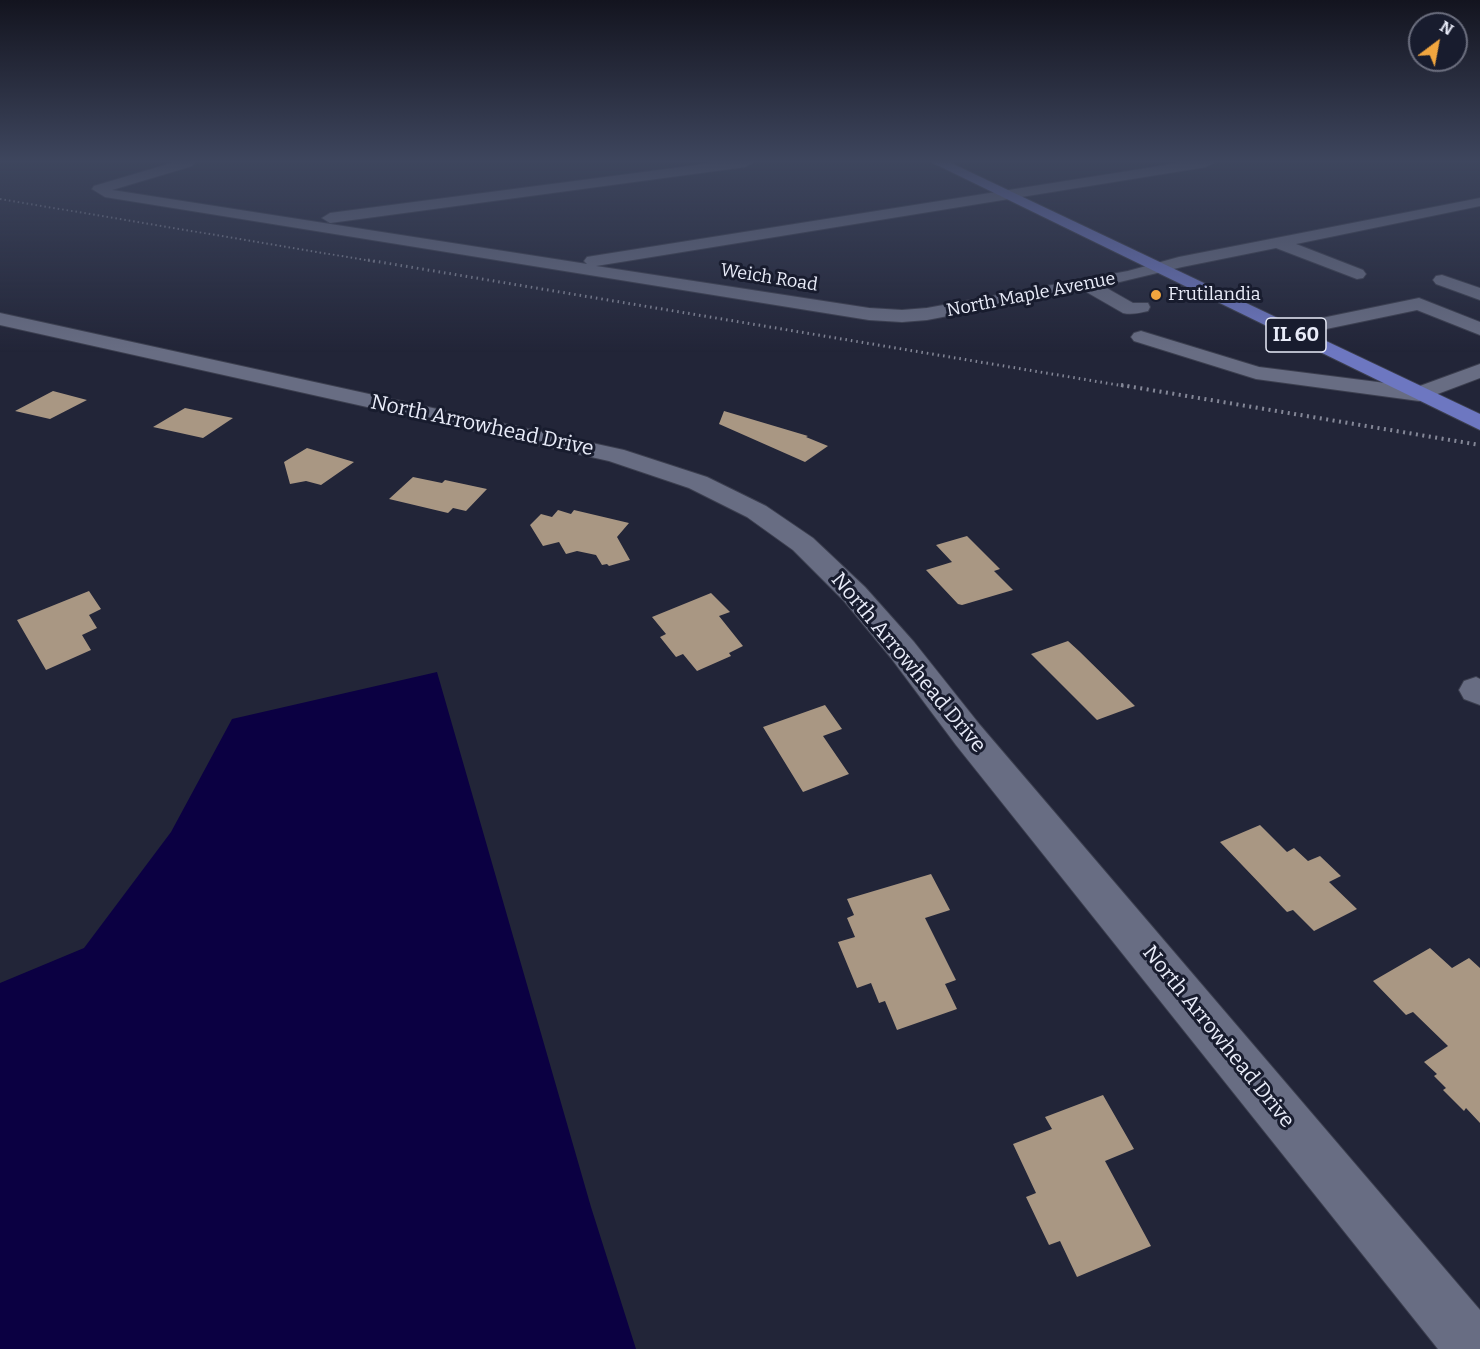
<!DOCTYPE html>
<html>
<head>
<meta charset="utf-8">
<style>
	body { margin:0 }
	#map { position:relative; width:1480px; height:1349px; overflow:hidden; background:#222538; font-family:Bitter,serif }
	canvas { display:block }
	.north { position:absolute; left:1408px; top:12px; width:60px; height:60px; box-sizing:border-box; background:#181c2e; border:2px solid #6c6f7f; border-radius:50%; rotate:32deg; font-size:16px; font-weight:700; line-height:24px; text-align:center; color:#e9ecf9 }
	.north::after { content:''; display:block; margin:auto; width:21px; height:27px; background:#f1a63f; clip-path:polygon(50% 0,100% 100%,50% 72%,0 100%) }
</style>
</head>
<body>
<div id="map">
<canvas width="1480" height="1349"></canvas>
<div class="north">N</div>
</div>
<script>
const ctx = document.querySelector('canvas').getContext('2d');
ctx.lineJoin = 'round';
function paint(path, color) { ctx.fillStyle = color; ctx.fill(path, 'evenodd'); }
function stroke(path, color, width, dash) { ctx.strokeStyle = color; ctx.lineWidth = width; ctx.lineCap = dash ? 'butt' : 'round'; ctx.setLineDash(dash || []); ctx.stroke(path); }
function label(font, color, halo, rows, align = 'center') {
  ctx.font = font + ' Bitter,serif'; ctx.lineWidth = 6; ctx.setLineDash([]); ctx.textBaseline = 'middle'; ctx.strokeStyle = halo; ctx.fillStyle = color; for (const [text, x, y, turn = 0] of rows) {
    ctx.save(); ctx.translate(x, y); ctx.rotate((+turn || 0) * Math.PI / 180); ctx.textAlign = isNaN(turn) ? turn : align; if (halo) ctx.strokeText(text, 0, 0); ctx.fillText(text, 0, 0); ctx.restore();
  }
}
paint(new Path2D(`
	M437 672 591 1207 636 1349H0V983L84 948 171 832 232 719Z`), '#0b0042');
paint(new Path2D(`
	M53 391 87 400 50 419 15 411Z
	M185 408 233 418 203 438 153 427Z
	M724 411 808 436 806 437 828 446 805 462 719 424Z
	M307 448 354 462 321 485 306 481 290 484 284 462Z
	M413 477 442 483 445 480 487 489 466 511 453 508 448 513 389 499Z
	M558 510 571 514 574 510 629 523 617 537 630 560 609 566 607 564 602 565 596 555 577 551 566 554 559 542 543 546 530 525 541 514 552 517Z
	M967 536 1000 569 994 571 1013 590 962 605 958 604 926 570 952 562 936 545Z
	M89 591 101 609 89 615 97 628 82 635 91 650 46 670 17 620Z
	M711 593 730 612 719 616 743 646 729 653 731 656 697 671 683 654 676 657 660 637 666 634 652 617Z
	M1068 641 1079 651 1135 706 1097 720 1031 654Z
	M825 705 842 729 823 736 849 774 803 792 763 727Z
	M1260 825 1287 852 1294 848 1308 861 1320 856 1341 876 1329 882 1357 909 1314 931 1293 910 1287 912 1220 842Z
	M931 874 950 910 925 918 956 980 945 984 957 1009 897 1030 885 1001 879 1003 871 983 857 988 838 942 855 937 847 918 854 915 847 899Z
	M1430 948 1452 968 1469 958 1480 968V1123L1466 1108 1464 1111 1443 1090 1446 1088 1434 1076 1437 1074 1424 1062 1448 1046 1413 1012 1406 1015 1373 981Z
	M1103 1095 1134 1149 1105 1161 1151 1246 1077 1277 1060 1241 1049 1245 1026 1197 1036 1193 1013 1144 1052 1129 1045 1117Z`), '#a99783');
const minor = new Path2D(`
	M172 163H194L192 166 112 190 587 264 584 261 587 257 593 256 1179 163H1213L1206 167 596 266 869 308 902 310 927 308 1128 271 1179 257 1480 198V206L1296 244 1363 270 1366 274 1363 278 1357 279 1276 248 1182 267 1103 286 1133 303H1148L1150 307 1148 311C1139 313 1132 315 1123 313L1083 290 927 320 902 322 869 320 105 197 92 189 94 186Z
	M713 163H752L745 167 330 223 322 218 330 213Z
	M1442 275 1480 288V300L1436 284 1433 280 1436 276Z
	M1419 298 1480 322V335L1417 310 1288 337 1281 335 1278 331 1281 327 1288 325Z
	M0 313 624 450 707 477 766 506 813 538 865 587 914 642 980 725 1480 1310V1349H1438L956 745 891 658 844 601 793 550 747 517 689 488 609 461 0 325Z
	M1141 331 1259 367 1417 387 1480 364V378L1419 401 1256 379 1134 341 1131 337 1134 333Z
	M1476 677 1480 679V705L1464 699 1459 690 1464 681Z`);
const major = new Path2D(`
	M933 163H951L1480 414V430Z`);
stroke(minor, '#3c3f4f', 2);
stroke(major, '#3c3f4f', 2);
paint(minor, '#686d83');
paint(major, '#6d77c1');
stroke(new Path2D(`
	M0 199 377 262`), '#848797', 2, [1.5, 3]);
stroke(new Path2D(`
	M368 260 1130 387`), '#848797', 3, [1.5, 4]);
stroke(new Path2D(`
	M1121 385 1480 445`), '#848797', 4, [2, 4.5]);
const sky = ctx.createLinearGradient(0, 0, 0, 352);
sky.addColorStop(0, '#13141f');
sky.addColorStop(0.46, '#3e465e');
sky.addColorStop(1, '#3e465e00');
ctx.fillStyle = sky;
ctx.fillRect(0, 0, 1480, 352);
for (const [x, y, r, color] of [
	[1156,295,6,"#f1a63f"]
]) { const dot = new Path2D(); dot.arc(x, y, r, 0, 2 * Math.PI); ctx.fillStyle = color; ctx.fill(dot); stroke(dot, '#181c2e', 2); }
label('18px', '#e9ecf9', '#181c2e', [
	["Weich Road",769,278,9],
	["North Maple Avenue",1031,295,-11]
]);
label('18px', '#e9ecf9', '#181c2e', [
	["Frutilandia",1168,295]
], 'left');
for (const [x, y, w] of [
	[1296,335,60]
]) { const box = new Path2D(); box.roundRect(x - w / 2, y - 17, w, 34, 4.5); ctx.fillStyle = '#181c2e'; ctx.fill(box); stroke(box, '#e9ecf9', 1.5); }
label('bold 20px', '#e9ecf9', null, [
	["IL 60",1296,335]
]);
label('21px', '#e9ecf9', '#181c2e', [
	["North Arrowhead Drive",482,426,12],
	["North Arrowhead Drive",908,663,50],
	["North Arrowhead Drive",1218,1037,51]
]);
</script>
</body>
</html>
